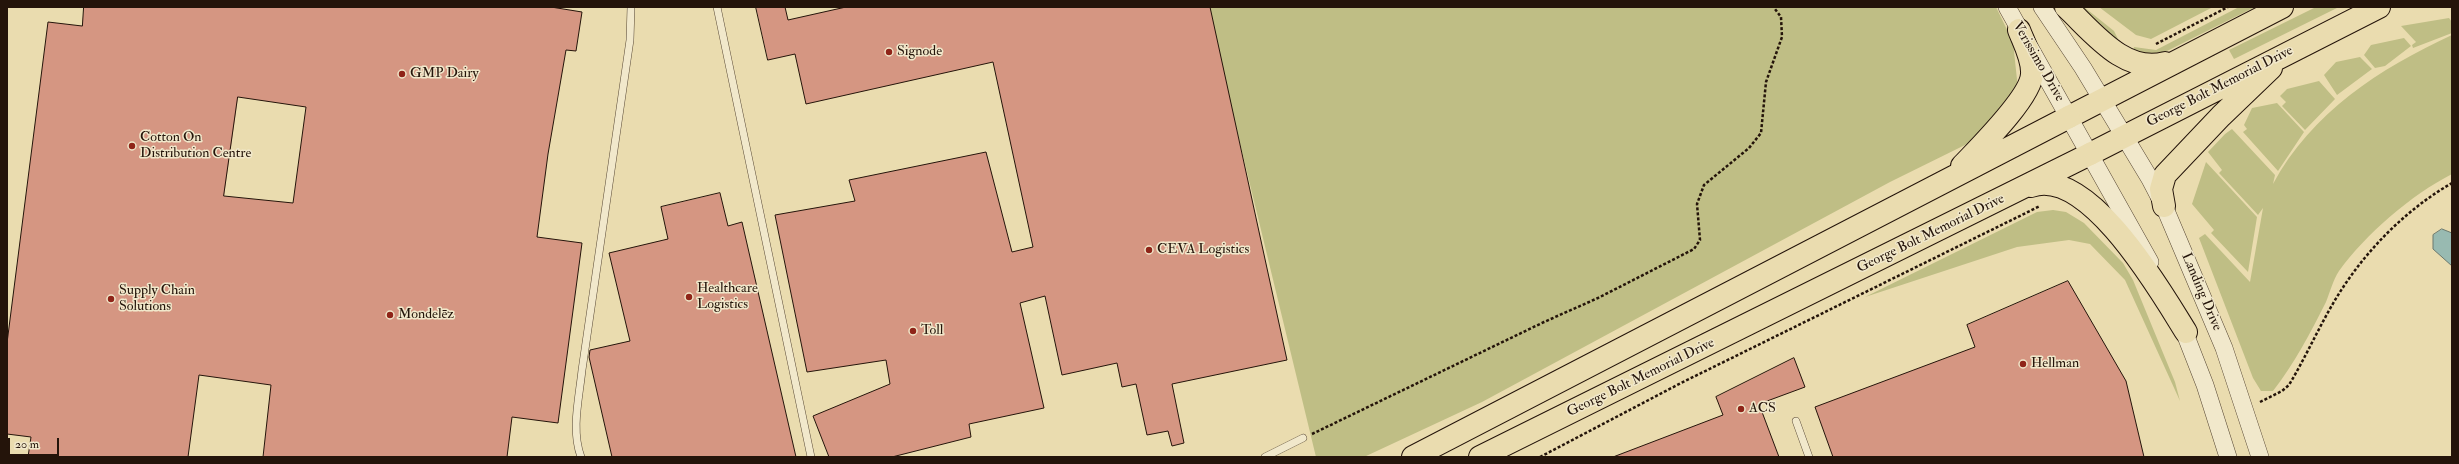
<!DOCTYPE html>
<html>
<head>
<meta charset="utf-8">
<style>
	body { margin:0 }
	#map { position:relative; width:2459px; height:464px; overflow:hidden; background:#eadcaf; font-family:"IM FELL Double Pica",serif }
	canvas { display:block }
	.frame { position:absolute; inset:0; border:8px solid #24140a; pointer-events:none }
	.scale { position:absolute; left:8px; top:438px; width:51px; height:18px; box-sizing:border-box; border:2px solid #24140a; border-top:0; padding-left:5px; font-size:12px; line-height:14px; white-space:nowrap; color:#24140a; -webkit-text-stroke:3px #f1e8cb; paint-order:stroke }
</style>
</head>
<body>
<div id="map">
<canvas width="2459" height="464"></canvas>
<div class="frame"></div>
<div class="scale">20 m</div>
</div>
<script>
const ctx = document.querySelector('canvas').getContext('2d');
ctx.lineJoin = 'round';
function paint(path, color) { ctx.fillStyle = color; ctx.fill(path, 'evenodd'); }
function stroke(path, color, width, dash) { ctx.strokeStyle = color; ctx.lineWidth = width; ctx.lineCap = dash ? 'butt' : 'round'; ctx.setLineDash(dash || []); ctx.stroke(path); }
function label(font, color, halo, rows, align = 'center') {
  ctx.font = font + ' "IM FELL Double Pica",serif'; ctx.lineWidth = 3; ctx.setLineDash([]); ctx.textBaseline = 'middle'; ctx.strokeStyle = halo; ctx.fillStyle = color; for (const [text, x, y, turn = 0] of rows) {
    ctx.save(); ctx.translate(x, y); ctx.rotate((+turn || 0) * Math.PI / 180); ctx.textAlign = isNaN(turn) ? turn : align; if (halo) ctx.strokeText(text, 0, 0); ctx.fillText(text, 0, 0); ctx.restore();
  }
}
paint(new Path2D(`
	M1207 7H1996L2013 42 2018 89 1991 125 1965 145 1890 182 1482 402 1364 457H1316Z
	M2075 7H2084L2114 31 2118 39 2112 42Z
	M2099 7H2213L2151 39 2136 35Z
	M2239 7H2255L2153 58 2133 54 2134 47 2156 50Z
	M2316 7H2339L2234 59 2229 50Z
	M2449 18 2452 22V33L2413 48 2412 45 2416 42 2401 26Z
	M2452 35V174C2411 195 2366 234 2339 271 2333 280 2330 292 2326 302 2311 332 2294 364 2273 391H2261L2253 378 2199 238 2205 234 2250 282 2263 208 2258 215 2219 173 2222 170 2208 152 2225 134 2232 129 2275 175 2273 184C2312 112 2379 69 2452 35Z
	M2404 38 2411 46 2385 66 2375 68 2364 55 2371 45Z
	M2360 57 2372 69 2337 95 2324 75 2336 62Z
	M2319 81 2335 99 2305 130 2282 106 2286 102 2280 96 2287 89Z
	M2277 103 2304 132 2278 171 2243 132 2247 129 2244 125 2252 108Z
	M2206 162 2257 217 2248 272 2211 233 2214 230 2192 204Z
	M2053 210 2066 212 2084 223 2123 263 2133 280 2175 382 2180 401 2125 280 2090 244 2069 240 2017 247 1865 297 2037 212Z`), '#bfbe85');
const water = new Path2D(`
	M2442 229 2452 233V266L2433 249V235Z`);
paint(water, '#98bab1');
stroke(water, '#6a786e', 1);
const building = new Path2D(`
	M84 7H551L582 12 576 51 566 50 548 154 537 237 582 243 558 423 512 417 507 457H263L271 385 199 375 188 457H28L31 437 7 434V343L48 22 82 26ZM238 97 306 107 293 203 224 196Z
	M756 7H785L788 20 846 7H1210L1287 360 1172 384 1184 443 1172 446 1168 431 1147 435 1136 384 1122 387 1117 363 1062 375 1045 296 1020 303 1044 408 969 424 971 437 892 457H829L813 416 890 384 886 360 807 372 775 215 855 201 849 180 986 152 1012 252 1033 247 993 62 806 104 795 54 768 60Z
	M720 193 728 226 742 222 796 457H612L589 357 590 350 630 341 609 253 668 239 661 207Z
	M2068 281 2126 381 2144 457H1833L1815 407 1975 347 1967 325Z
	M1794 358 1805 387 1759 404 1779 457H1613L1723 415 1716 397Z`);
paint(building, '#d59682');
stroke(building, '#24140a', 1);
const service = new Path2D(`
	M717 7 811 457
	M1796 421 1809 457
	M581 457C571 430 579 399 582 370L630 40 631 7
	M1265 457 1303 438`);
const tertiary = new Path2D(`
	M2007 7 2150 262
	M2042 7 2083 68 2150 179 2164 206 2224 348 2260 457
	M2180 321 2205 385 2228 457`);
const primary = new Path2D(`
	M2066 7C2093 32 2124 74 2165 63
	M2069 117 2282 7
	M2090 154 2379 7
	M2164 206 2161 189 2165 175 2221 116 2271 68`);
const motorway = new Path2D(`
	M1962 166C1979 148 2031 97 2032 74 2033 59 2024 43 2019 30
	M2031 186C2089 166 2161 292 2186 332
	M1413 457 2069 117
	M1480 457 2090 154`);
stroke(service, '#564633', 8);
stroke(tertiary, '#564633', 18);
stroke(primary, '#24140a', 24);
stroke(motorway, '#24140a', 24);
stroke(new Path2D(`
	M2156 44 2228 7
	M2260 402 2282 391 2289 385C2307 355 2321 322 2340 292 2368 248 2407 209 2452 183
	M1312 434 1544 322 1598 298 1694 249 1700 240 1697 204 1704 185 1749 148 1761 133 1766 82 1782 37 1781 17 1775 9
	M1540 457 1681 383 2040 206`), '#24140a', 2.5, [3, 2]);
stroke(service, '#f1e8cb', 7);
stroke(tertiary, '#f1e8cb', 17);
stroke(primary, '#eadcaf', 22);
stroke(motorway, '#eadcaf', 22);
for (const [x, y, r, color] of [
	[889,52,4,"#8f2418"],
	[402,74,4,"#8f2418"],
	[132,146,4,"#8f2418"],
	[1149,250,4,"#8f2418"],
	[689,297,4,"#8f2418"],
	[111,299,4,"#8f2418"],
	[390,315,4,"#8f2418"],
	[913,331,4,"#8f2418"],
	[2023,364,4,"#8f2418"],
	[1741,409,4,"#8f2418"]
]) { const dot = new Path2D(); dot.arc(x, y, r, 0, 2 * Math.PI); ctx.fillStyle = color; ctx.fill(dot); stroke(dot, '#f1e8cb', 1.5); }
label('14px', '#24140a', '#f1e8cb', [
	["Signode",897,52],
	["GMP Dairy",410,74],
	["Cotton On",140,138],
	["Distribution Centre",140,154],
	["CEVA Logistics",1157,250],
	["Healthcare",697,289],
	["Logistics",697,305],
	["Supply Chain",119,291],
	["Solutions",119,307],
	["Mondelēz",398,315],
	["Toll",921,331],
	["Hellman",2031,364],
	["ACS",1749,409]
], 'left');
label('14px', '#24140a', '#f1e8cb', [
	["Verissimo Drive",2038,62,60],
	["George Bolt Memorial Drive",2220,87,-27],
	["George Bolt Memorial Drive",1931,234,-26],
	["Landing Drive",2201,292,67],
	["George Bolt Memorial Drive",1641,378,-26]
]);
</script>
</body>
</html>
